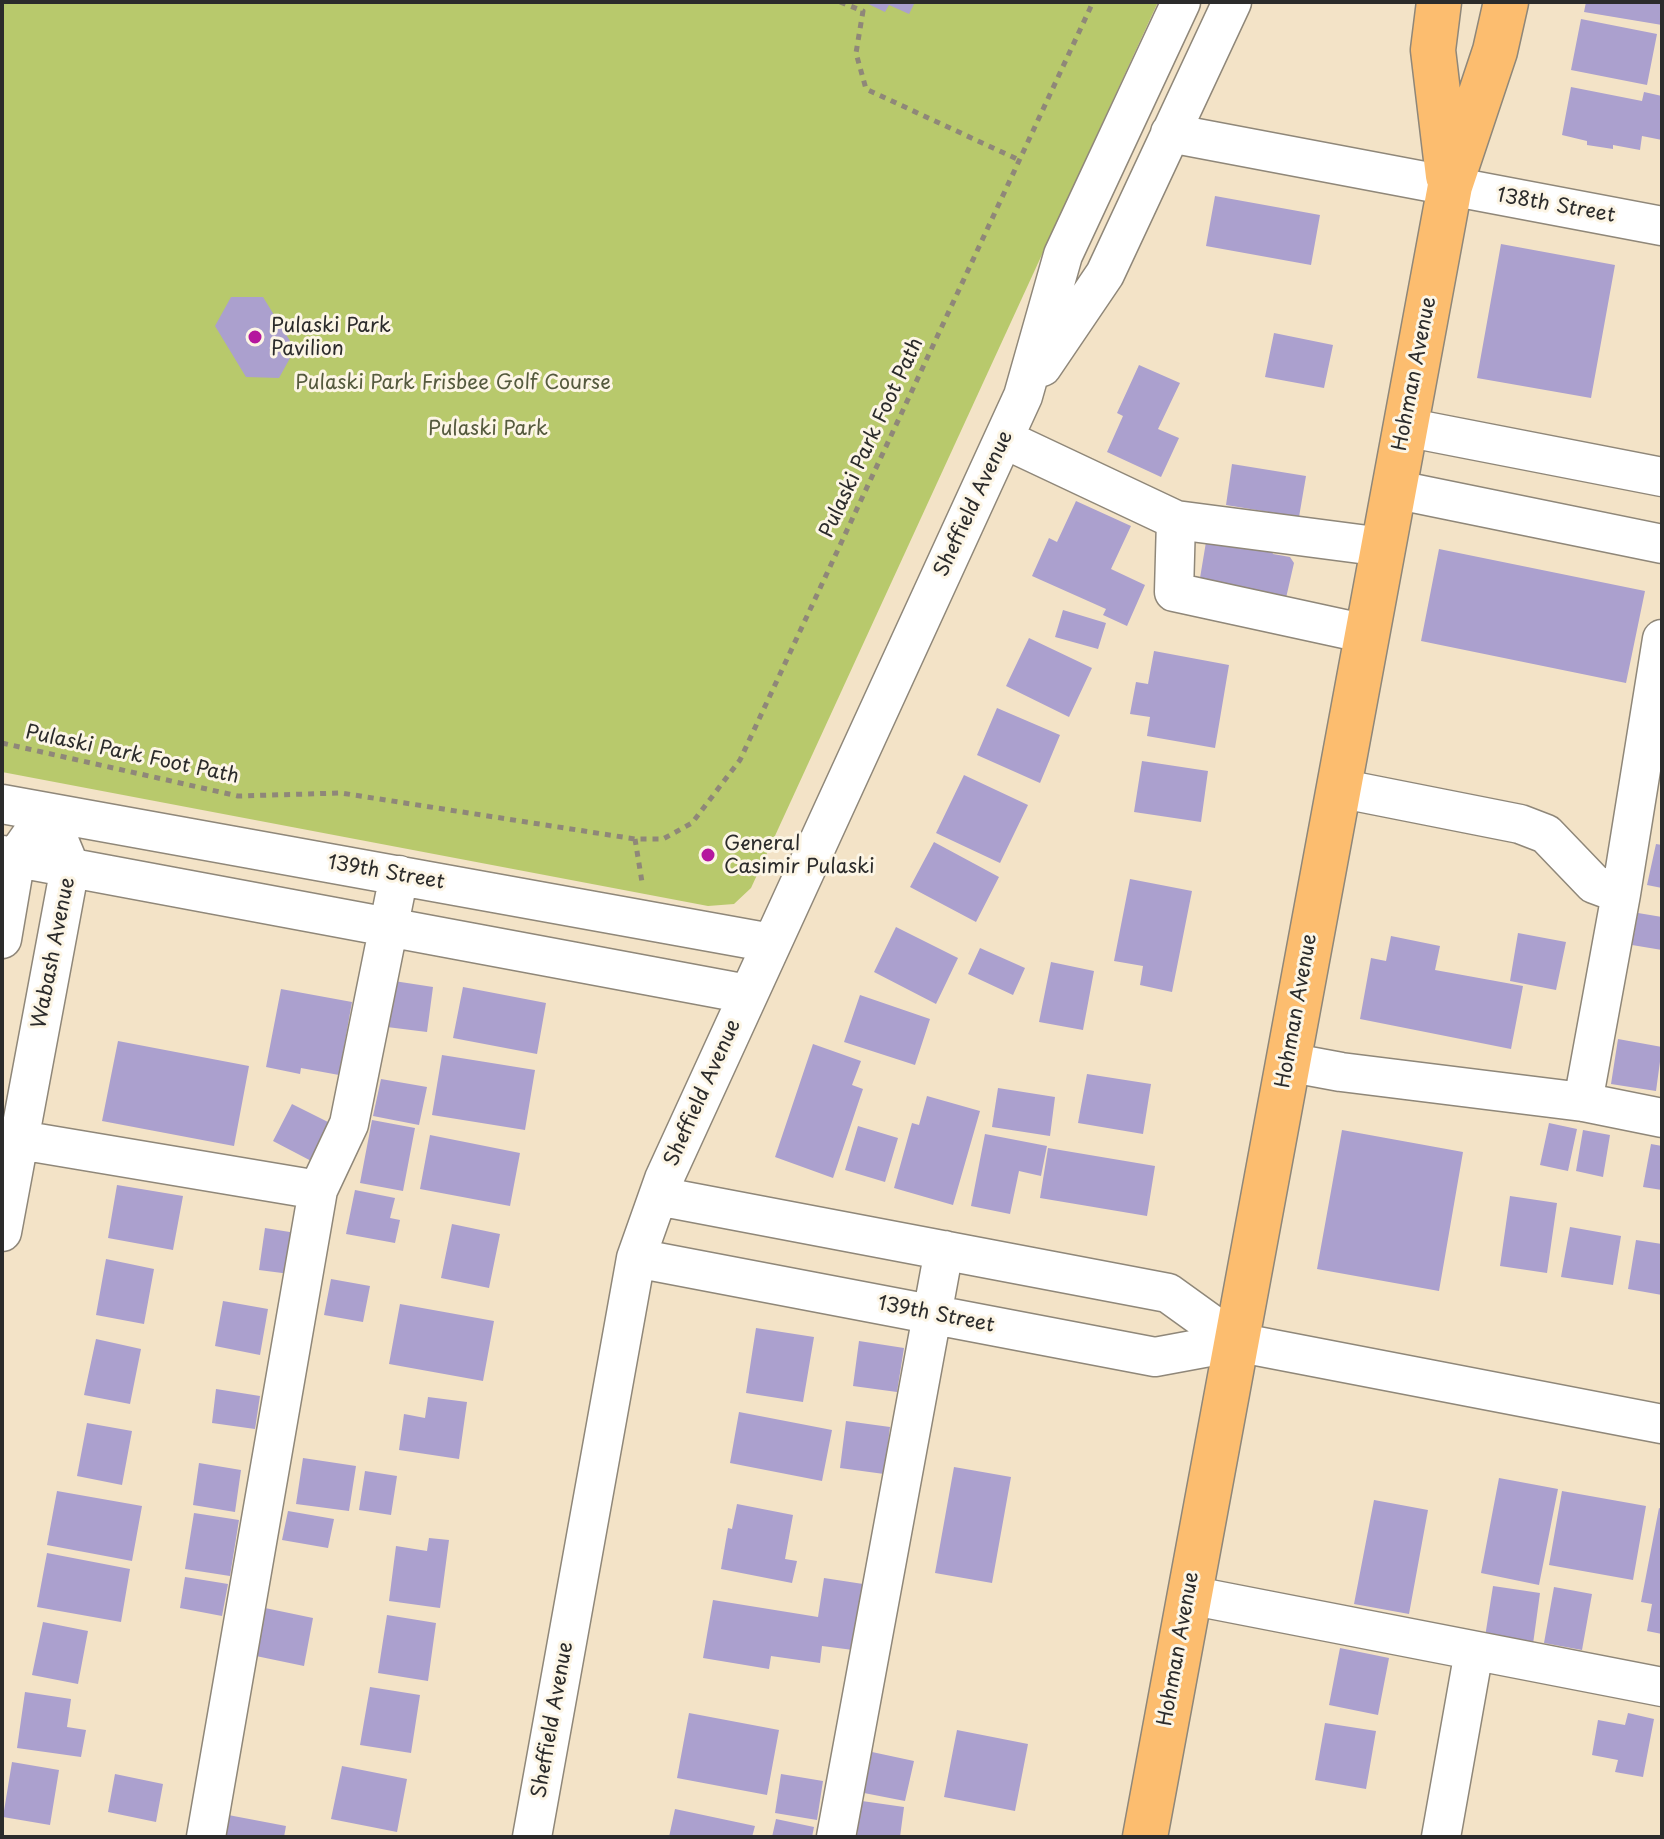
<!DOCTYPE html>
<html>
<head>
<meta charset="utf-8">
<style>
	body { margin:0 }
	#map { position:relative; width:1664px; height:1839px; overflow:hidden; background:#f3e3c7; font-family:"Playpen Sans",sans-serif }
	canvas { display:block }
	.frame { position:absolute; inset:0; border:4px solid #2b2b2b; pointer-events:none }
</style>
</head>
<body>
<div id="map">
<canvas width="1664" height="1839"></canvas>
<div class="frame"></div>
</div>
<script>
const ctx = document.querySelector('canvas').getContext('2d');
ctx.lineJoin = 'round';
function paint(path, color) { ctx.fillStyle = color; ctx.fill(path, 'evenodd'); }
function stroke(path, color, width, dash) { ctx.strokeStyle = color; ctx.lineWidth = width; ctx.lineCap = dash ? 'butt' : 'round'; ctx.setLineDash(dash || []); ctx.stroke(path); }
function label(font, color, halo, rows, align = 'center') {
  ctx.font = font + ' "Playpen Sans",sans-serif'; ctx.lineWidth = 6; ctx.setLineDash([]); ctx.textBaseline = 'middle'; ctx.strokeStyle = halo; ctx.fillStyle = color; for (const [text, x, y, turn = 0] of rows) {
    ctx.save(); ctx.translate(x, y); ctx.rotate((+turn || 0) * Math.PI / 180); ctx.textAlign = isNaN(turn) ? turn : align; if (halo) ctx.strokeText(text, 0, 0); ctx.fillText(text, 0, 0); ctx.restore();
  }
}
paint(new Path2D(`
	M2 2H1158L751 888 734 904 708 906 2 772Z`), '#b8c96c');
paint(new Path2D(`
	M864 2H915L909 14 889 5 885 12Z
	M1586 2H1662V25L1584 12Z
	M1581 19 1657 34 1647 85 1571 70Z
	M1571 87 1642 101 1644 92 1662 96V140L1642 136 1640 150 1613 145V149L1587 145V141L1562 135Z
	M1215 196 1320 215 1311 265 1206 246Z
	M1501 244 1615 265 1591 398 1477 378Z
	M231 297H263L295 349 279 378 246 377 215 326Z
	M1274 333 1333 345 1324 388 1265 377Z
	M1139 365 1180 383 1158 429 1179 438 1161 477 1107 452 1123 416 1117 413Z
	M1232 464 1306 476 1299 517 1226 505Z
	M1076 501 1131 526 1111 569 1145 585 1127 626 1103 615 1106 609 1032 576 1049 538 1057 542Z
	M1206 542 1270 547 1273 554 1290 557 1294 563 1286 598 1200 578Z
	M1439 549 1645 591 1626 683 1421 641Z
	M1063 610 1106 623 1098 649 1055 637Z
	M1029 638 1092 668 1069 717 1006 686Z
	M1154 651 1229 665 1215 748 1147 736 1150 717 1130 714 1136 682 1148 684Z
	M997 708 1060 735 1040 783 977 755Z
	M1142 761 1208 771 1201 822 1134 812Z
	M964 775 1028 805 1000 863 936 833Z
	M934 842 999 877 976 922 910 887Z
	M1656 844 1662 845V888L1647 885Z
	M1130 879 1192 891 1172 992 1140 985 1143 966 1114 961Z
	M1638 913 1662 917V950L1632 945Z
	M896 927 958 958 936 1004 874 972Z
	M1518 933 1566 942 1556 990 1510 981Z
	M1391 936 1440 946 1435 970 1523 986 1511 1049 1360 1019 1371 958 1386 961Z
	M980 948 1025 968 1013 995 968 974Z
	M1051 962 1094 971 1083 1030 1039 1022Z
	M394 981 433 987 427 1032 387 1027Z
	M463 987 546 1003 537 1054 453 1038Z
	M281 989 352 1002 339 1075 301 1068 300 1074 266 1067Z
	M860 995 930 1019 915 1065 844 1042Z
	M1618 1039 1662 1047 1656 1091 1611 1084Z
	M118 1041 249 1066 234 1146 102 1121Z
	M813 1044 861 1061 852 1085 863 1089 833 1178 775 1157Z
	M442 1055 535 1070 525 1130 432 1115Z
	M1087 1074 1151 1084 1143 1134 1078 1123Z
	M381 1079 427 1087 419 1125 373 1116Z
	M998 1088 1055 1097 1050 1136 992 1127Z
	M927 1096 980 1111 953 1205 894 1188 912 1123 919 1125Z
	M292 1104 336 1126 317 1164 273 1141Z
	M372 1120 415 1128 403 1191 360 1183Z
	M1549 1123 1577 1129 1568 1171 1540 1165Z
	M858 1126 898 1138 885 1182 845 1170Z
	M1342 1130 1463 1152 1439 1291 1317 1269Z
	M1583 1130 1610 1135 1603 1177 1576 1171Z
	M985 1134 1047 1146 1041 1176 1019 1171 1010 1214 971 1206Z
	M430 1135 520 1153 510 1206 420 1189Z
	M1651 1144 1662 1146V1190L1643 1187Z
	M1048 1148 1155 1166 1147 1216 1040 1198Z
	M117 1185 183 1196 173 1250 108 1238Z
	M355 1190 395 1198 390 1218 400 1220 395 1243 346 1234Z
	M1510 1196 1557 1203 1547 1273 1500 1266Z
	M452 1224 500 1234 489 1288 441 1278Z
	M1570 1227 1621 1236 1613 1285 1561 1277Z
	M265 1228 296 1233 290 1274 259 1270Z
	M1636 1240 1662 1244V1295L1628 1289Z
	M106 1259 154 1269 144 1324 96 1315Z
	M331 1279 370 1286 363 1322 324 1315Z
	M223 1301 268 1309 260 1355 215 1346Z
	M400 1304 494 1321 483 1381 389 1364Z
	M756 1328 814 1337 803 1402 746 1393Z
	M96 1339 141 1349 130 1404 84 1395Z
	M859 1341 904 1348 897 1392 853 1386Z
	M216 1389 260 1396 255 1429 212 1423Z
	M428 1397 467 1402 459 1459 399 1450 404 1414 425 1418Z
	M739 1412 832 1430 822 1481 730 1463Z
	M846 1421 890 1427 884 1474 840 1468Z
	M87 1423 132 1431 122 1485 77 1476Z
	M303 1458 356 1466 349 1511 296 1504Z
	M199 1463 241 1470 235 1512 193 1505Z
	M954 1467 1011 1477 992 1583 935 1573Z
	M365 1471 397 1476 391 1515 359 1510Z
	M1499 1478 1558 1489 1539 1585 1481 1573Z
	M57 1491 142 1506 132 1561 47 1545Z
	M1562 1491 1646 1506 1633 1580 1549 1565Z
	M1374 1500 1428 1510 1409 1614 1354 1604Z
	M737 1504 793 1515 785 1559 797 1561 792 1583 721 1569 728 1528 732 1529Z
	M1659 1508 1662 1509V1634L1647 1631 1652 1604 1641 1602Z
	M288 1511 334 1519 328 1548 282 1540Z
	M194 1513 239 1520 230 1576 185 1569Z
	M429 1538 449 1540 440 1608 389 1601 396 1546 427 1551Z
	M47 1553 130 1569 121 1622 37 1607Z
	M185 1577 228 1584 222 1616 180 1608Z
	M824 1578 863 1584 853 1650 822 1646 820 1663 771 1656 769 1669 703 1658 713 1600 818 1617Z
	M1493 1586 1540 1593 1533 1644 1485 1637Z
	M1554 1587 1592 1594 1582 1650 1544 1643Z
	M265 1608 313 1618 304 1666 256 1656Z
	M387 1615 436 1623 428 1681 378 1673Z
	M43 1622 88 1631 78 1684 32 1675Z
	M1340 1648 1389 1658 1378 1715 1329 1705Z
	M370 1687 420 1695 411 1753 360 1745Z
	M25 1692 71 1699 67 1727 86 1730 81 1757 17 1748Z
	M689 1713 779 1730 767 1795 677 1778Z
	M1628 1713 1654 1719 1643 1777 1615 1772 1618 1760 1592 1755 1598 1720 1625 1725Z
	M1325 1723 1376 1731 1366 1789 1315 1780Z
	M957 1730 1028 1744 1015 1811 944 1797Z
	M872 1752 914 1761 905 1801 864 1793Z
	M12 1762 59 1770 50 1825 3 1817Z
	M342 1766 407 1779 397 1832 331 1819Z
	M115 1774 163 1784 156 1822 108 1812Z
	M781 1774 823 1781 817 1820 775 1813Z
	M862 1801 904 1807 900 1837 857 1835Z
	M675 1809 755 1826 752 1837H669Z
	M223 1814 286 1826 284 1837H219Z
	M776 1819 814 1827 812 1837H772Z`), '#aba0ce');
const minor = new Path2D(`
	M1170 133 1662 226
	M1042 367 1105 274 1232 2
	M1405 427 1662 477
	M1004 439 1176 520 1383 547
	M1393 489 1662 544
	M1176 520 1174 592 1367 634
	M1338 788 1520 824 1546 834 1594 884 1621 894
	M2 804 771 943
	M2 855 747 994
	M2 939 16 857 30 837
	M1287 1062 1341 1072 1583 1102 1662 1118
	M1583 1102 1621 894 1662 639
	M2 1137 318 1190
	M658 1196 1168 1293 1236 1342
	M2 1232 70 867 60 843
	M636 1258 1155 1357 1236 1342 1662 1424
	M1189 1595 1662 1687
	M206 1837 318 1190 349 1124 399 875
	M532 1837 636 1258 664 1179 1023 396 1063 255 1181 2
	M836 1837 944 1250
	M1441 1837 1474 1651`);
const major = new Path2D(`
	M1439 2 1433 50 1448 176
	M1145 1837 1450 186 1495 51 1506 2`);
stroke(minor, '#8f8779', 41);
stroke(major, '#8f8779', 47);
stroke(new Path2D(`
	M840 2 863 11 856 53 866 89 1019 160
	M2 743 238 796 341 793 635 839H663L692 823 740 760 1093 2
	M635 839 642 882`), '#8f8779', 5, [6, 6]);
stroke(minor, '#fff', 38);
stroke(major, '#fcbd6f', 44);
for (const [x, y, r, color] of [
	[255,337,8,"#b5179e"],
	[708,855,8,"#b5179e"]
]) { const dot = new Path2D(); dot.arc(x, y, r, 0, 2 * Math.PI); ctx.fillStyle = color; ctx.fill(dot); stroke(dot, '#fcf5e5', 3); }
label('20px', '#2b2b2b', '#fcf5e5', [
	["138th Street",1556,206,10],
	["Hohman Avenue",1415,374,-79],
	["Pulaski Park Foot Path",872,438,-65],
	["Sheffield Avenue",974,504,-65],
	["Pulaski Park Foot Path",132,755,12],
	["139th Street",386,873,10],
	["Wabash Avenue",54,953,-79],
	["Hohman Avenue",1297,1011,-80],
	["Sheffield Avenue",703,1093,-66],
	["139th Street",936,1315,11],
	["Hohman Avenue",1179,1649,-80],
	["Sheffield Avenue",553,1720,-80]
]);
label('20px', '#2b2b2b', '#fcf5e5', [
	["Pulaski Park",271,326],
	["Pavilion",271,349],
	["General",724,844],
	["Casimir Pulaski",724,867]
], 'left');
label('20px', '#555a3e', '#fcf5e5', [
	["Pulaski Park Frisbee Golf Course",453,383],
	["Pulaski Park",488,429]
]);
</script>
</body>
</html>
